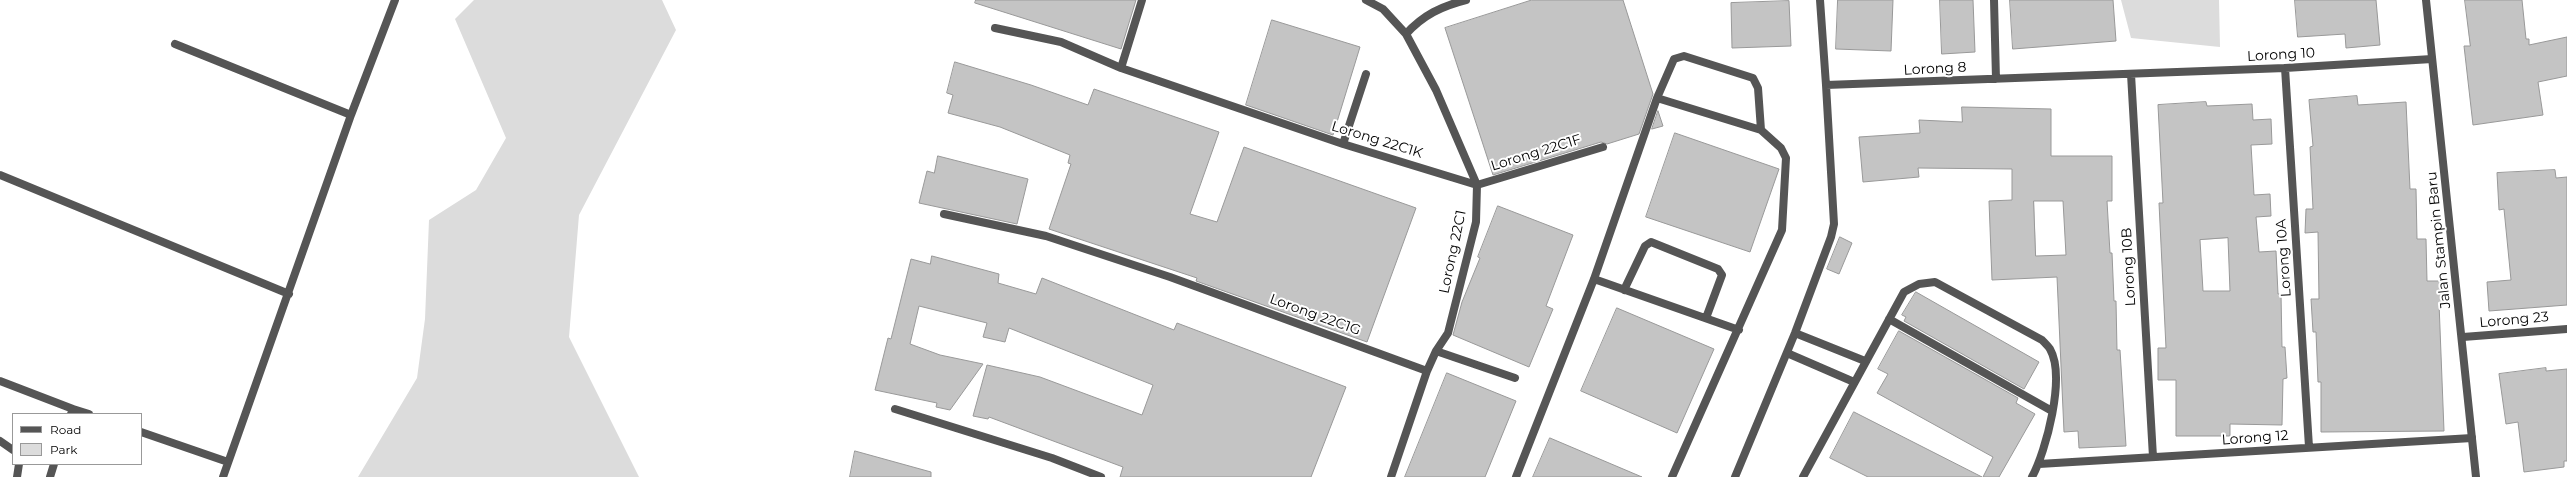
<!DOCTYPE html>
<html>
<head>
<meta charset="utf-8">
<style>
	body { margin:0 }
	#map { position:relative; width:2567px; height:477px; overflow:hidden; background:#fff; font-family:Montserrat,sans-serif }
	canvas { display:block }
	.legend { position:absolute; left:12px; top:413px; width:130px; height:52px; box-sizing:border-box; background:#fff; border:1px solid #999; margin:0; padding:5px 7px; list-style:none; font-size:12px; color:#000 }
	.legend li { display:flex; align-items:center; gap:8px; height:20px }
	.legend b { width:20px; border:1px solid #999 }
</style>
</head>
<body>
<div id="map">
<canvas width="2567" height="477"></canvas>
<ul class="legend">
<li><b style="height:5px;background:#555"></b>Road</li>
<li><b style="height:11px;background:#dcdcdc"></b>Park</li>
</ul>
</div>
<script>
const ctx = document.querySelector('canvas').getContext('2d');
ctx.lineJoin = 'round';
function paint(path, color) { ctx.fillStyle = color; ctx.fill(path, 'evenodd'); }
function stroke(path, color, width, dash) { ctx.strokeStyle = color; ctx.lineWidth = width; ctx.lineCap = dash ? 'butt' : 'round'; ctx.setLineDash(dash || []); ctx.stroke(path); }
function label(font, color, halo, rows, align = 'center') {
  ctx.font = font + ' Montserrat,sans-serif'; ctx.lineWidth = 4; ctx.setLineDash([]); ctx.textBaseline = 'middle'; ctx.strokeStyle = halo; ctx.fillStyle = color; for (const [text, x, y, turn = 0] of rows) {
    ctx.save(); ctx.translate(x, y); ctx.rotate((+turn || 0) * Math.PI / 180); ctx.textAlign = isNaN(turn) ? turn : align; if (halo) ctx.strokeText(text, 0, 0); ctx.fillText(text, 0, 0); ctx.restore();
  }
}
paint(new Path2D(`
	M474 0H662L676 30 579 215 569 337 639 477H358L417 378 425 319 429 220 476 190 506 138 455 19Z
	M2121 0H2219L2220 47 2131 38Z`), '#dcdcdc');
const building = new Path2D(`
	M976 0H1136L1121 49 975 3Z
	M1532 0H1623L1653 94 1639 134 1607 144 1601 142 1493 175 1445 28Z
	M1838 0H1893L1891 51 1836 49Z
	M1940 0H1973L1975 52 1942 54Z
	M2010 0H2113L2116 41 2013 49Z
	M2295 0H2376L2380 45 2346 48 2345 34 2298 37Z
	M2465 0H2522L2526 39H2529V45L2567 37V76L2538 82 2543 115 2473 125 2464 46H2470Z
	M1789 1 1791 46 1732 48 1731 3Z
	M1272 20 1360 47 1333 135 1246 105Z
	M955 62 1031 85 1088 105 1094 89 1219 132 1190 214 1217 222 1244 147 1416 208 1367 342 1196 281 1197 278 1049 229 1071 164 1068 163 1070 155 1000 127 948 113 953 95 947 93Z
	M2357 96 2358 105 2406 102 2410 189H2416L2417 239H2426L2427 281H2442V303H2439L2444 431 2321 432V382H2318L2316 332H2313L2311 299H2319L2318 232 2305 233 2306 209H2313L2310 147 2313 146 2309 100Z
	M2206 102 2207 106 2252 104 2253 120 2271 119 2272 144 2251 145 2254 195 2270 194 2271 216 2256 217 2259 252 2276 251 2278 294H2281L2282 347H2285L2287 378 2283 379 2282 425 2230 424V436H2176V380H2158V348H2166L2159 203H2163L2158 105ZM2228 238 2230 291H2203L2200 240Z
	M1962 107 2051 109V156H2112V201H2107L2110 253H2112L2114 301H2116L2117 350H2120L2126 446 2079 448 2078 431 2064 432 2057 277 1992 280 1989 201 2012 200V169L1918 168 1919 177 1863 182 1859 137 1920 133 1919 120 1962 122ZM2034 201H2063L2066 255 2036 256Z
	M1658 111 1663 126 1652 129Z
	M1675 133 1779 169 1750 252 1646 217Z
	M938 156 1028 179 1017 224 919 203 927 171 934 173Z
	M2555 170 2556 178 2567 177V305L2489 311 2487 282 2511 280 2504 209 2499 210 2497 173Z
	M1498 206 1573 235 1546 306 1553 309 1529 367 1453 335 1462 302 1480 258 1478 257Z
	M1840 237 1852 243 1839 274 1827 269Z
	M932 256 999 274 998 283 1036 294 1042 278 1174 330 1177 323 1346 387 1311 477H1120L1123 467 989 417 988 419 973 416 987 365 1040 377 1142 415 1153 385 1009 328 1005 342 983 337 987 323 919 306 910 344 940 355 983 364 950 410 936 407 937 403 875 390 888 338 891 339 911 259 930 264Z
	M1916 292 2039 362 2024 389 1904 321 1906 317 1902 315Z
	M1617 308 1714 349 1677 433 1581 391Z
	M1899 331 2018 398 2016 403 2035 414 1999 477H1983L1993 457 1877 393 1888 374 1878 369Z
	M2546 368V371L2567 369V461H2564V467L2524 472 2518 422 2506 424 2499 374Z
	M1447 373 1516 401 1485 477H1405Z
	M1854 412 1982 477H1868L1830 458Z
	M1550 438 1642 477H1533Z
	M855 451 931 472V477H850Z`);
paint(building, '#c4c4c4');
stroke(building, '#999', 1);
stroke(new Path2D(`
	M1657 98 1761 130 1781 148 1786 158 1782 230 1672 477
	M1594 279 1739 330
	M1624 290 1645 246 1651 242 1718 269 1722 275 1706 318
	M0 441 13 450
	M17 477 19 464
	M1516 477 1594 279 1657 98 1674 59 1684 56 1753 78 1758 88 1761 130`), '#555', 8);
stroke(new Path2D(`
	M1142 0 1121 68 1343 144 1477 185 1603 147
	M1366 0 1383 9 1406 34
	M1820 0 1826 85 2285 68 2432 59
	M1994 0 1996 79
	M995 28 1061 42 1121 68
	M175 44 351 115
	M2285 68 2309 447
	M2131 74 2153 457
	M1343 144 1366 74
	M0 175 289 294
	M944 214 1046 236 1170 277 1427 371
	M1889 319 2052 411
	M1795 333 1865 361
	M2463 337 2567 329
	M1436 351 1515 378
	M1787 353 1854 382
	M0 381 73 409 71 414
	M73 409 89 414
	M895 409 1052 458 1101 477
	M141 432 228 462
	M2039 464 2472 438
	M50 477 54 464
	M223 477 351 115 395 0
	M1391 477 1427 371 1436 351 1448 333 1476 222 1477 185 1436 90 1406 34C1423 15 1442 6 1466 0
	M1735 477 1795 333 1831 237 1834 224 1826 85
	M1803 477 1904 292 1919 284 1935 282 2042 340C2045 343 2048 346 2050 349 2066 377 2046 451 2032 477`), '#555', 8);
stroke(new Path2D(`
	M2426 0 2476 477`), '#555', 8);
label('14px', '#000', '#fff', [
	["Lorong 10",2281,55,-3],
	["Lorong 8",1935,69,-3],
	["Lorong 22C1K",1377,140,17],
	["Lorong 22C1F",1536,153,-17],
	["Jalan Stampin Baru",2439,240,-96],
	["Lorong 22C1",1453,252,-78],
	["Lorong 10A",2284,258,-94],
	["Lorong 10B",2129,267,-93],
	["Lorong 22C1G",1315,315,20],
	["Lorong 23",2514,320,-5],
	["Lorong 12",2255,438,-4]
]);
</script>
</body>
</html>
